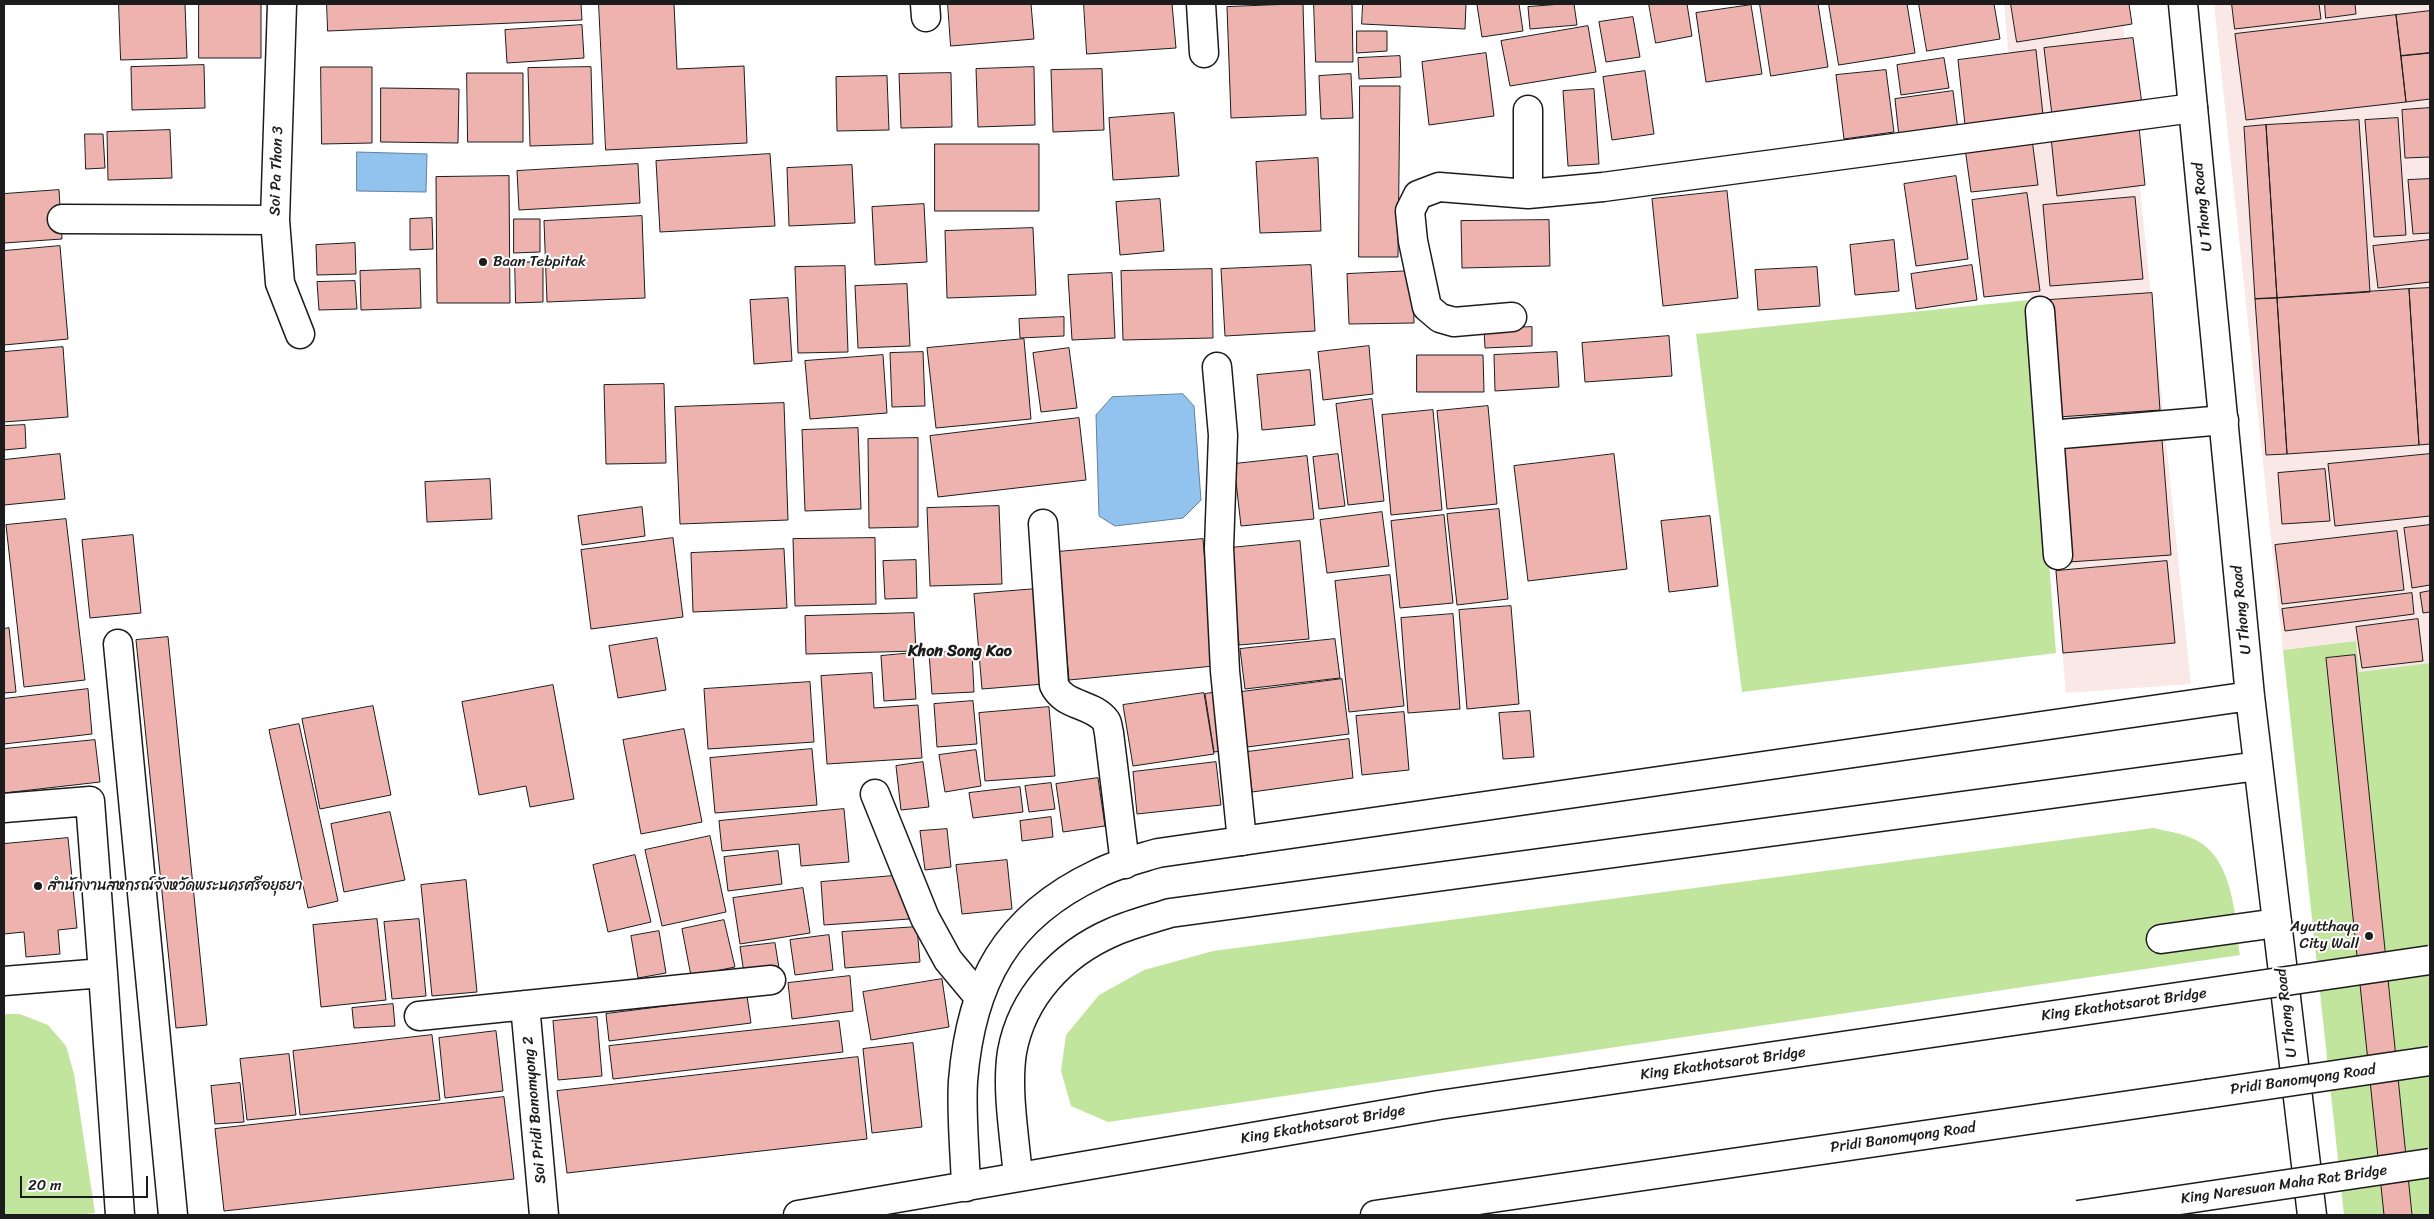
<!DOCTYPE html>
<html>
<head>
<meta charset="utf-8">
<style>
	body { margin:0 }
	#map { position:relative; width:2434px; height:1219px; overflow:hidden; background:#fff; font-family:Sriracha,sans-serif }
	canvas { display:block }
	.frame { position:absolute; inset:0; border:5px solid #1c1c1c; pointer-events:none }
	.scale { position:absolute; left:20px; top:1176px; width:128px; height:22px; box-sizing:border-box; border:2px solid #1c1c1c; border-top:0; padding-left:6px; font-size:15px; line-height:18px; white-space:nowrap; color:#1c1c1c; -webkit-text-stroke:4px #fff; paint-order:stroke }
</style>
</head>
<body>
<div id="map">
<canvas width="2434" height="1219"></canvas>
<div class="frame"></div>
<div class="scale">20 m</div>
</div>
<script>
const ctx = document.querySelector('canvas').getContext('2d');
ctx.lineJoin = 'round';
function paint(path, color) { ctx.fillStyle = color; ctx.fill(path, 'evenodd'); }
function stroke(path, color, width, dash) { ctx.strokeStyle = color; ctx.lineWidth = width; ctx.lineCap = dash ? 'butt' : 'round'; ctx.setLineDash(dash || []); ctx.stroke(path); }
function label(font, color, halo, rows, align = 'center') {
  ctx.font = font + ' Sriracha,"Playpen Sans Thai",sans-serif'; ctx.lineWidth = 4; ctx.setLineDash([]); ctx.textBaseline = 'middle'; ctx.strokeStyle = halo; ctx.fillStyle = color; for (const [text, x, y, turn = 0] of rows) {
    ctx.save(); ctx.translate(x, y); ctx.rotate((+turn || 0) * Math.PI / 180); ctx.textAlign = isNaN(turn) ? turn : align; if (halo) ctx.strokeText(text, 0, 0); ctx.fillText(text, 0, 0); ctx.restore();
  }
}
paint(new Path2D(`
	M2004 4H2121L2191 684 2066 693Z
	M2214 4H2430V664L2359 672 2355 641 2283 650Z`), '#fae8e7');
paint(new Path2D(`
	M2029 300 2056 653 1742 692 1696 334Z
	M2356 641 2359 672 2430 663V1215H2344L2283 650Z
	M2153 828C2166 831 2182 833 2194 839 2234 858 2235 917 2240 955L1108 1122 1071 1106 1061 1071 1066 1035 1099 995 1144 970 1213 951Z
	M4 1014H20L48 1025 66 1046 74 1074 95 1213 75 1215H4Z`), '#c2e59e');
const water = new Path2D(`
	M357 152 427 154 426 192 357 191Z
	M1183 394 1194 406 1201 500 1183 518 1115 526 1099 516 1096 415 1112 397Z`);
paint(water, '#92c3ee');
stroke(water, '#63809a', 1);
const building = new Path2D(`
	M119 4H185L187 58 121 60Z
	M199 4H261V58H199Z
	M327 4H581L582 20 328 31Z
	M599 4H674L677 69 744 66 747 143 606 150Z
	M948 4H1031L1034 39 951 46Z
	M1084 4H1172L1176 48 1087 54Z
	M1303 4 1306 115 1231 118 1227 7Z
	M1314 4H1352L1353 62H1316Z
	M1363 4H1466L1465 29 1362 24Z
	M1488 4H1519L1523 31 1482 37 1477 5Z
	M1562 4H1574L1577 25 1530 29 1528 7Z
	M1649 4H1687L1692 36 1656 43Z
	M1760 4H1818L1828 67 1771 76Z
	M1829 4H1907L1915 53 1839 65Z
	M1919 4H1994L2000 39 1927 51Z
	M2011 4H2129L2132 24 2017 42Z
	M2232 4H2319L2321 19 2235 29Z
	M2325 4H2355L2356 14 2326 18Z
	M1751 5 1762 74 1706 82 1696 13Z
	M2430 11V53L2401 56 2396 15Z
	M2396 15 2406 102 2246 120 2235 34Z
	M1633 17 1640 57 1606 62 1599 22Z
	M582 25 584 58 507 63 505 30Z
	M1588 26 1596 72 1510 86 1501 41Z
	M1357 31H1387V51L1357 53Z
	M2133 38 2142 104 2052 115 2044 48Z
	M2036 50 2043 115 1965 125 1958 60Z
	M1486 53 1494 116 1429 125 1422 62Z
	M2430 53V99L2406 102 2401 56Z
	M1400 56 1401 77 1359 79 1358 58Z
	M1944 58 1949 88 1901 95 1897 65Z
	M204 65 205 108 132 110 131 67Z
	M321 67H372V143L322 144Z
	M591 67 593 144 530 146 528 68Z
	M1034 67 1035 125 978 127 976 69Z
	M1102 69 1104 130 1053 132 1051 70Z
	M1886 70 1894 132 1844 139 1836 75Z
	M1645 71 1654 134 1612 140 1603 77Z
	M467 73H523V142H468Z
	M951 73 952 127 901 128 899 74Z
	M1351 74 1353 118 1321 119 1319 76Z
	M887 76 889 130 837 131 836 77Z
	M1360 86H1400L1398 257H1359Z
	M381 88 459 89 458 143 381 142Z
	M1594 89 1599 164 1568 166 1563 91Z
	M1953 91 1958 130 1899 137 1895 99Z
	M2430 108V157L2405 158 2402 110Z
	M1174 113 1179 176 1113 180 1109 118Z
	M2398 118 2406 235 2374 237 2365 120Z
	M2359 120 2370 292 2277 298 2266 125Z
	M2266 125 2277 298 2255 299 2244 127Z
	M2139 127 2145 185 2057 196 2051 137Z
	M170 130 172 178 108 180 107 132Z
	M85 134H103L105 168 86 169Z
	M2032 139 2038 185 1971 192 1965 148Z
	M935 144H1039V211H935Z
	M770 154 775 226 660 232 656 161Z
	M1318 158 1321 231 1260 233 1256 162Z
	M638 164 640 203 519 210 517 171Z
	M852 165 855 223 789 226 787 168Z
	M509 176 510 303H437L436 177Z
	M1956 176 1968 259 1916 266 1904 184Z
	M2430 179V233L2413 234 2408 180Z
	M59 190 62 239 4 243V194Z
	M1727 191 1738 298 1663 306 1652 199Z
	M2027 193 2040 291 1984 297 1972 200Z
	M2135 197 2143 279 2050 286 2043 205Z
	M1160 199 1164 251 1120 255 1116 202Z
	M924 204 927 262 875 265 872 207Z
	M642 216 645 298 547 302 544 221Z
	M432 218 433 249 410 250V219Z
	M514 219H540V252L514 253Z
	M1549 220 1550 266 1462 268 1461 221Z
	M1033 228 1036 295 947 298 945 231Z
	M1894 240 1899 291 1855 295 1850 245Z
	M2430 240V282L2378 288 2373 246Z
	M355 243 356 274 317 275 316 245Z
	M60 246 68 339 4 345V251Z
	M515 262H543V302L516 303Z
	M1311 265 1315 331 1225 336 1221 269Z
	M1972 265 1977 300 1916 309 1911 274Z
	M845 266 848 352 798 353 795 267Z
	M1817 267 1820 306 1758 310 1755 270Z
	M420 269 421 308 361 310 360 271Z
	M1212 269 1213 338 1123 340 1121 271Z
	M1413 271 1414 323 1349 324 1347 274Z
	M1112 273 1115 338 1072 340 1068 275Z
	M355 281 357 309 319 310 317 282Z
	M907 284 910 346 858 348 855 286Z
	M2430 288V444L2419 445 2409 289Z
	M2409 289 2419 445 2287 454 2277 298Z
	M2152 293 2160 410 2058 417 2049 300Z
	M788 298 792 361 754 364 750 300Z
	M2277 298 2287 454 2266 455 2255 299Z
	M1064 317V336L1020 338 1019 319Z
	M1532 327V346L1485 348 1484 329Z
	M1669 336 1672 376 1585 382 1582 343Z
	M1024 339 1031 419 936 428 927 348Z
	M1369 346 1373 394 1323 400 1318 352Z
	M63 347 68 417 4 422V352Z
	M1069 348 1077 408 1041 412 1033 353Z
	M923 352 925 406 892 407 890 353Z
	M1557 352 1559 387 1495 391 1494 355Z
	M883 355 887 413 810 419 805 361Z
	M1417 355H1483L1484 392H1417Z
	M1310 370 1315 425 1262 430 1257 375Z
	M664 384 666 463 606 464 604 385Z
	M1372 399 1384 501 1348 505 1336 404Z
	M784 403 788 520 680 524 675 407Z
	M1488 406 1497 504 1447 509 1437 411Z
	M1433 410 1442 510 1391 515 1382 415Z
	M1079 418 1086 480 938 497 930 436Z
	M25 425 26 448 4 450V426Z
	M858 428 861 509 805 511 802 430Z
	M918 438V527L869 528 868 439Z
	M2162 440 2171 555 2069 562 2060 447Z
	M60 454 65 499 4 505V460Z
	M1338 454 1345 506 1319 509 1313 457Z
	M1614 454 1627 569 1528 581 1514 466Z
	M2430 454V516L2335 526 2328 464Z
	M1307 456 1314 519 1241 526 1234 464Z
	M2325 469 2330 521 2282 524 2278 473Z
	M490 479 492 519 427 522 425 482Z
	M999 506 1002 584 930 586 927 508Z
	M642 507 645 536 582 545 578 516Z
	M1499 509 1508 599 1457 605 1447 514Z
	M1382 512 1389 566 1327 573 1320 520Z
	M1444 515 1453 603 1400 608 1391 521Z
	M1710 516 1718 586 1669 592 1661 521Z
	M66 519 85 680 24 687 6 525Z
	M2430 525V585L2412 588 2404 528Z
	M2397 531 2404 590 2282 604 2275 545Z
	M133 535 141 613 90 618 82 540Z
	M673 538 683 617 591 629 581 550Z
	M875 538 876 604 795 606 793 539Z
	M1203 539 1214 666 1069 680 1057 552Z
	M1300 541 1309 639 1239 645 1230 548Z
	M784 549 787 608 693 612 691 553Z
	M916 560 917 598 885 599 883 561Z
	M2167 561 2175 643 2063 653 2056 571Z
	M1390 575 1404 706 1349 712 1335 581Z
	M1036 589 1044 684 982 689 974 594Z
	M2430 591V612L2423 613 2420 593Z
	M2412 593 2414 614 2285 631 2282 609Z
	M1511 606 1519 704 1467 709 1459 610Z
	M914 613 916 651 806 654 805 616Z
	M1453 614 1460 709 1408 713 1401 618Z
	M2418 619 2423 661 2362 668 2356 627Z
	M9 628 16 692 4 693V629Z
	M168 637 207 1025 176 1028 136 640Z
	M657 638 666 690 618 698 609 646Z
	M1335 639 1340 678 1245 689 1240 649Z
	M972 651 974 692 932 694 929 653Z
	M913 653 916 699 884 701 881 656Z
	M2355 655 2412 1215H2384L2326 658Z
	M872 673 874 708 918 705 922 758 827 764 821 676Z
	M1342 679 1349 734 1247 747 1241 692Z
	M810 682 814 742 708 749 704 689Z
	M553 685 574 799 530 807 526 786 479 795 462 702Z
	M88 689 92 734 4 744V699Z
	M1237 689 1246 748 1214 752 1205 694Z
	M1204 693 1214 754 1133 766 1123 705Z
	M973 701 977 744 937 747 934 704Z
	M373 706 391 795 320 809 302 719Z
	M1049 707 1055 776 985 781 979 713Z
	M1530 711 1534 757 1503 759 1499 713Z
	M1404 712 1409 770 1362 775 1356 716Z
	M299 724 338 901 308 908 269 730Z
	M684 729 702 822 641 834 623 740Z
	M1349 739 1353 778 1252 792 1247 752Z
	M95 740 100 782 4 793V749Z
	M812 749 817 805 715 813 710 758Z
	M976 750 981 786 945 792 939 755Z
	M923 762 929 807 901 810 896 766Z
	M1216 762 1221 805 1137 814 1133 772Z
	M1098 778 1105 826 1063 832 1056 784Z
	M1051 783 1055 809 1029 812 1025 786Z
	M1020 787 1023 812 973 818 969 793Z
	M844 809 849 862 801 866 799 844 722 851 719 821Z
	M390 812 405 880 344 892 331 824Z
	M1051 817 1053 837 1022 841 1020 821Z
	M947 829 951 867 925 870 920 831Z
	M710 836 726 912 662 926 645 850Z
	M68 838 77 928 58 930 60 954 26 957 24 932 4 934V844Z
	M778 851 782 884 728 891 724 857Z
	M635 855 651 922 608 932 593 865Z
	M1007 860 1012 909 962 914 956 865Z
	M905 875 909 919 824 925 821 882Z
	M466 880 477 992 432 996 421 885Z
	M803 888 810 933 740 944 733 898Z
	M377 919 386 1000 321 1007 313 925Z
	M419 919 426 996 392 999 384 922Z
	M724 920 735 967 691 976 682 929Z
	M917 927 920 962 845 968 842 932Z
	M659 931 666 973 638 978 631 936Z
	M829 935 833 970 795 975 790 940Z
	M775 943 779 968 744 973 740 947Z
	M850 976 853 1011 792 1019 788 983Z
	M942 979 949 1027 871 1040 863 992Z
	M747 996 751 1023 609 1041 606 1014Z
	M393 1004 395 1026 354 1028 352 1008Z
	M597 1017 602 1076 558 1080 553 1021Z
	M839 1021 843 1052 613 1079 609 1046Z
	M496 1031 503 1091 445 1098 439 1038Z
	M432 1035 440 1100 300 1115 293 1051Z
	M913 1043 922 1127 872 1133 863 1049Z
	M289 1054 296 1115 247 1120 240 1059Z
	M858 1057 867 1139 567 1173 557 1091Z
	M240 1083 244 1122 215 1124 211 1086Z
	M504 1097 514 1179 224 1211 215 1129Z`);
paint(building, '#eeb3af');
stroke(building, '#1c1c1c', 1);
const minor = new Path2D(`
	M282 4 275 220 280 283 300 334
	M925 4 926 17
	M1201 4 1204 53
	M1528 110V194
	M62 219 275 220
	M2040 311 2058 555
	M1512 317 1454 322 1440 318 1427 307 1413 241 1410 211 1418 195 1439 187 1528 194 1603 187 2193 108
	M1217 367 1223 435 1219 548 1225 671 1242 841
	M2050 435 2224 420
	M1043 524 1054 685C1064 707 1093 703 1106 721 1108 724 1108 730 1109 733L1125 864
	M118 644 173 1215
	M875 794 925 918 948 960 978 996
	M4 808 90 801 103 973
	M2161 939 2277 923
	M4 981 103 973 120 1215
	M525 1005 544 1215
	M419 1016 771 980`);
const major = new Path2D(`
	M2183 4 2250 696 2312 1215
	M1018 1177C1015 1139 1006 1090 1012 1052 1022 997 1062 954 1113 932 1131 924 1151 919 1170 913L2258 766
	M966 1187C965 1152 961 1115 963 1081 971 982 1006 917 1097 874 1116 864 1138 859 1158 853L2250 696
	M798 1215 1439 1105 1590 1083
	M1375 1215 2206 1094`);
stroke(minor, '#1c1c1c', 31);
stroke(major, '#1c1c1c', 31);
stroke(minor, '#fff', 28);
stroke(major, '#fff', 28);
const majorBridge = new Path2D(`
	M1590 1083 2430 960
	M2206 1094 2430 1061
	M2078 1215 2430 1163`);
stroke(majorBridge, '#1c1c1c', 31, []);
stroke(majorBridge, '#fff', 28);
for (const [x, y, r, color] of [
	[483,262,5,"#1c1c1c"],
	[38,886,5,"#1c1c1c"],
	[2369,936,5,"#1c1c1c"]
]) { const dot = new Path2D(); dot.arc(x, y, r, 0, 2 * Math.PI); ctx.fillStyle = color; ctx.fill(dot); stroke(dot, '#fff', 2); }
label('15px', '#1c1c1c', '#fff', [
	["Soi Pa Thon 3",277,171,-88],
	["U Thong Road",2203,207,-96],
	["U Thong Road",2242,610,-96],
	["King Ekathotsarot Bridge",2124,1005,-8],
	["U Thong Road",2287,1013,-97],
	["King Ekathotsarot Bridge",1723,1064,-8],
	["Pridi Banomyong Road",2303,1080,-8],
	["Soi Pridi Banomyong 2",535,1110,-95],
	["King Ekathotsarot Bridge",1323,1125,-10],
	["Pridi Banomyong Road",1903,1138,-8],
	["King Naresuan Maha Rat Bridge",2284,1185,-8]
]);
label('15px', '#1c1c1c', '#fff', [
	["Baan Tebpitak",493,262],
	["สํานักงานสหกรณ์จังหวัดพระนครศรีอยุธยา",48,886],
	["Ayutthaya",2359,927,"right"],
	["City Wall",2359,944,"right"]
], 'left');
label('bold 16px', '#1c1c1c', '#fff', [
	["Khon Song Kao",960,652]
]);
</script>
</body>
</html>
